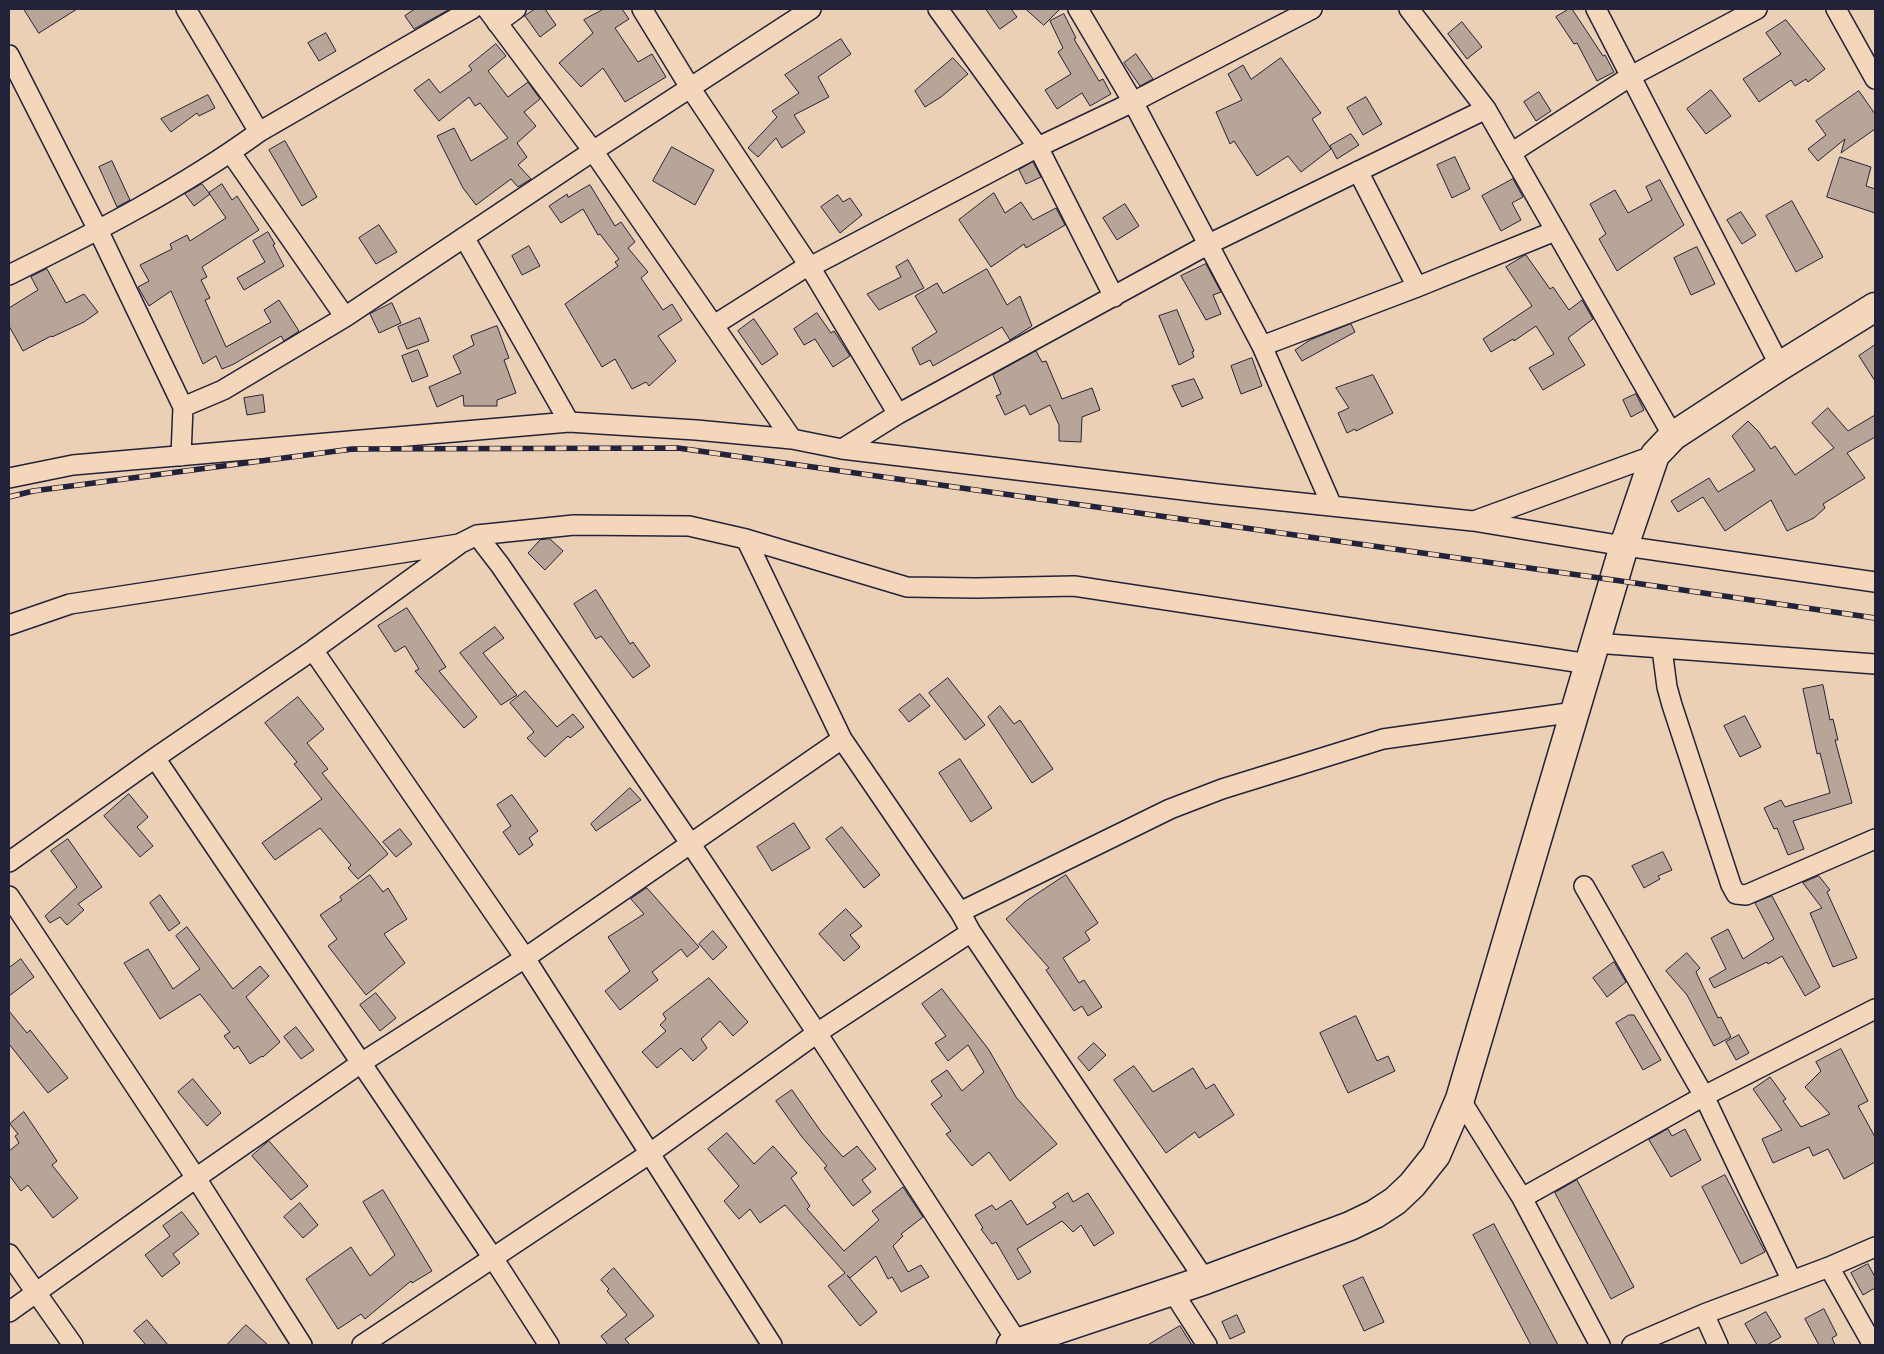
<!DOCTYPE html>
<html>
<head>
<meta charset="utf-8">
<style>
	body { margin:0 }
	#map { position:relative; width:1884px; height:1354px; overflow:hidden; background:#ecd0b5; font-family:Dekko,sans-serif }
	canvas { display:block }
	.frame { position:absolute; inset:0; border:10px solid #22223b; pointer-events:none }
</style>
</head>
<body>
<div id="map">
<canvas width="1884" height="1354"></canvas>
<div class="frame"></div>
</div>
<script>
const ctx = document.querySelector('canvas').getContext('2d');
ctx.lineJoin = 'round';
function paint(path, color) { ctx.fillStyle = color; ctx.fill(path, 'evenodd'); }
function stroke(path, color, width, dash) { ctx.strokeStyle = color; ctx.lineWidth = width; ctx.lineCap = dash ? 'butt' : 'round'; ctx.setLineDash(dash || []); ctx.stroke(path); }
const building = new Path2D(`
	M24 9H77L39 33Z
	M415 9H450L414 29 405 16Z
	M535 9H545L556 25 540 37 525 16Z
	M604 9H622L629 19 615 28 638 62 652 54 666 77 625 102 603 68 581 87 559 63 593 33 584 20Z
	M986 9H1011L1017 17 1000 29Z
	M1026 9H1060L1044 25Z
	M1569 9H1572L1603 56 1605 55 1614 72 1597 81 1577 43 1574 44 1556 17Z
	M1064 14 1076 38 1074 39 1099 81 1103 79 1111 94 1090 106 1082 93 1057 109 1045 90 1071 74 1058 52 1063 48 1050 21Z
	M1786 20 1825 69 1808 82 1806 79 1795 86 1791 80 1759 102 1743 79 1781 54 1766 33Z
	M1462 22 1482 47 1467 59 1448 34Z
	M326 33 336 51 319 61 308 43Z
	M841 39 851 54 818 77 829 97 794 115 805 132 782 148 776 138 758 157 748 148 777 117 772 111 799 93 785 75Z
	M496 44 506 56 488 71 508 97 528 82 540 99 524 112 536 126 517 143 527 157 518 165 531 179 518 187 511 179 476 205 463 188 437 136 454 128 471 161 508 138 480 103 475 106 469 97 439 121 414 90 429 79 440 93 472 70 469 66Z
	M1136 54 1153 79 1140 86 1124 63Z
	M953 58 968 74 941 97 925 107 915 91Z
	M1281 58 1321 113 1312 119 1331 149 1301 172 1288 156 1257 176 1234 141 1230 144 1216 112 1242 100 1228 74 1243 65 1251 79Z
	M1711 90 1731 116 1706 134 1687 109Z
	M1859 91 1875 114V129L1841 153 1845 139 1818 161 1808 149 1826 135 1816 121Z
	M1539 92 1551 111 1536 121 1524 102Z
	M208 95 215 108 199 116 197 113 171 132 161 119Z
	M1366 97 1382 124 1363 135 1347 108Z
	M1351 134 1359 145 1337 159 1330 146Z
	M285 141 317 197 302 206 269 150Z
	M672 147 714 170 695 205 653 181Z
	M1455 157 1470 189 1452 198 1437 165Z
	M1840 157 1871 167 1866 186 1875 189V213L1827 197Z
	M112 161 130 200 117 207 99 167Z
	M1033 162 1041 177 1026 184 1019 170Z
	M1513 179 1523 197 1512 203 1521 220 1501 231 1482 196Z
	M1660 180 1684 225 1617 271 1599 239 1606 234 1590 204 1615 190 1628 213 1652 200 1646 187Z
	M202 184 210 194 194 206 185 194Z
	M222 184 232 200 237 196 259 230 202 267 207 277 201 280 210 298 205 300 226 347 271 322 264 310 279 300 299 331 284 341 281 336 234 364 222 369 216 356 203 364 171 291 149 306 138 287 149 281 140 265 172 249 170 244 187 235 190 241 226 218 209 193Z
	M590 185 615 226 621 222 635 242 628 248 648 272 641 278 663 310 672 304 682 320 658 336 676 361 649 386 646 382 632 389 615 359 602 367 565 304 618 266 615 262 619 259 600 234 598 235 583 209 561 223 549 206 567 194 568 197Z
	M994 193 1005 213 1021 202 1033 220 1056 208 1065 225 1026 248 1024 244 991 267 959 220Z
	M838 195 843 202 850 198 862 215 840 233 821 207Z
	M1792 201 1823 257 1796 272 1766 216Z
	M1125 204 1139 226 1117 240 1103 218Z
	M1741 212 1756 235 1742 244 1727 220Z
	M379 225 397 252 376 264 359 238Z
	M268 232 275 244 273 245 284 266 244 290 237 278 265 262 253 241Z
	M529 246 540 266 522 275 512 256Z
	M1697 247 1715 284 1691 295 1674 258Z
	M1526 255 1550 289 1553 287 1569 310 1582 300 1593 319 1568 338 1585 365 1543 390 1529 368 1554 354 1536 326 1514 341 1513 339 1491 352 1483 339 1532 306 1506 267Z
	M908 260 924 288 879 310 867 294 901 277 896 267Z
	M1206 264 1221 292 1213 295 1221 314 1206 320 1181 276Z
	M47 269 66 303 84 294 98 312 84 322 52 337 51 336 23 351 9 326V308L38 290 31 277Z
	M987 269 1007 305 1020 296 1032 326 1010 340 1002 327 933 366 930 360 920 365 912 348 937 332 915 296 937 283 943 293Z
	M392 303 401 323 379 333 370 314Z
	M1177 310 1194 351 1192 352 1194 357 1179 365 1159 316Z
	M817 313 831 333 834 331 850 356 833 367 815 339 804 345 794 329Z
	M420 318 429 341 407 349 398 327Z
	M754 319 778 354 762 365 738 331Z
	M1351 324 1355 332 1302 361 1295 350 1310 340Z
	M497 326 509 358 504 360 516 393 497 400V406H464L463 395 437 407 429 387 461 373 453 356 474 345 471 336Z
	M1875 345V381L1859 356Z
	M418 350 428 376 412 382 402 356Z
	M1036 351 1042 362 1046 361 1062 399 1092 388 1100 410 1082 417 1081 442 1059 441V425L1050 405 1030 415 1025 405 1005 415 996 396 1001 394 993 375Z
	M1252 358 1262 386 1241 394 1231 366Z
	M1373 375 1393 413 1356 431 1355 429 1347 433 1338 413 1349 408 1336 388Z
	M1194 379 1203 398 1182 407 1172 386Z
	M1636 394 1644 410 1631 417 1623 400Z
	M263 395 265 412 247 415 244 398Z
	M1828 408 1848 431 1875 415V437L1847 453 1865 478 1823 504 1825 508 1814 518 1787 531 1771 500 1725 531 1703 497 1678 512 1671 501 1709 478 1718 492 1755 470 1732 436 1748 421 1758 431 1771 449 1775 446 1795 475 1834 448 1812 423Z
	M550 539 563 551 545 570 528 553 540 540Z
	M596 590 630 644 633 642 650 666 633 678 601 636 596 639 574 604Z
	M407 608 446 667 439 671 477 717 464 728 415 671 419 669 405 646 395 652 378 626Z
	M495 627 504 638 483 653 517 695 501 705 460 653Z
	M948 678 985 725 965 740 929 693Z
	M1823 685 1830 720 1833 719 1838 740H1835L1852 803 1793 821 1804 849 1788 855 1777 828 1774 829 1764 808 1781 800 1785 807 1830 793 1820 753 1817 754 1803 689Z
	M525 691 557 727 573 714 584 727 570 738 568 736 545 757 527 738 534 732 510 703Z
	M920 694 930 706 909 722 899 710Z
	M298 697 324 729 307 743 328 769 322 773 388 854 358 879 348 868 351 865 320 828 275 860 262 843 322 799 294 764 297 762 265 723Z
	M1000 706 1014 724 1020 720 1053 769 1032 783 988 717Z
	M1745 716 1761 747 1740 757 1724 726Z
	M960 759 992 808 971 822 939 773Z
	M630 788 641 800 596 831 591 824Z
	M129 794 148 817 137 827 153 846 140 857 104 816Z
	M512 795 538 831 529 838 533 845 519 855 503 832 511 826 497 805Z
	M794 823 810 848 772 871 757 847Z
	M842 827 880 875 864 888 826 839Z
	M400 829 412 844 396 857 383 842Z
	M68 839 102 887 78 904 84 910 67 925 60 917 50 923 45 916 77 887 51 851Z
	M1663 852 1672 870 1658 876 1660 879 1644 888 1632 866Z
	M370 875 383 892 388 888 407 919 384 934 405 963 366 995 328 946 337 939 320 915 342 900 340 897Z
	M1066 875 1098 923 1085 932 1090 940 1063 958 1079 983 1084 980 1102 1007 1088 1016 1082 1006 1074 1011 1046 970 1049 968 1006 919 1026 901Z
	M1819 876 1830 890 1827 892 1857 958 1833 967 1810 913 1822 908 1803 883Z
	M647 888 699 947 687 957 681 949 652 972 658 980 620 1010 605 991 630 971 608 937 644 914 631 899Z
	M160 895 180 923 169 931 150 903Z
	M1772 896 1820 987 1805 996 1782 956 1768 964 1767 962 1714 988 1709 979 1726 969 1711 938 1728 929 1743 959 1774 939 1755 903Z
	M846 909 862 926 850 935 860 947 844 961 819 934Z
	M187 927 233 989 260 966 269 976 246 997 280 1042 263 1057 262 1056 250 1064 238 1046 234 1049 224 1036 230 1032 200 994 160 1019 124 963 148 949 173 989 200 969 176 936Z
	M713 931 727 947 713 960 699 944Z
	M1687 953 1700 968 1696 972 1702 985 1718 1018 1721 1017 1731 1037 1714 1046 1687 995 1666 971Z
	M21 959 34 977 9 996V968Z
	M1614 962 1626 982 1607 997 1593 978Z
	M709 978 748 1022 733 1036 720 1021 701 1039 707 1048 693 1061 681 1048 657 1068 642 1052 666 1031 660 1025 666 1019 663 1014Z
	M942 989 989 1050 1016 1097 1057 1144 1010 1181 989 1152 972 1166 946 1134 951 1131 931 1104 942 1096 931 1081 947 1070 962 1091 984 1072 968 1045 948 1061 935 1043 946 1036 922 1004Z
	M376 993 396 1018 380 1031 360 1005Z
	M9 1011 27 1033 30 1030 68 1078 48 1093 9 1044Z
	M1629 1015H1634L1661 1060 1643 1070 1616 1023Z
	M1356 1016 1377 1061 1388 1056 1395 1071 1348 1093 1320 1033Z
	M296 1027 314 1050 301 1059 284 1037Z
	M1739 1035 1749 1053 1736 1060 1726 1042Z
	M1094 1043 1106 1055 1089 1071 1078 1058Z
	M1841 1049 1868 1101 1858 1106 1875 1137V1162L1844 1179 1828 1149 1813 1156 1809 1147 1773 1163 1762 1139 1782 1130 1753 1089 1770 1077 1786 1099 1783 1101 1801 1127 1830 1114 1805 1087 1821 1071 1816 1062Z
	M1134 1066 1153 1092 1193 1068 1206 1089 1214 1084 1234 1115 1199 1138 1195 1132 1166 1153 1114 1080Z
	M193 1079 221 1113 207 1126 178 1092Z
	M792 1090 822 1133 843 1157 857 1146 876 1169 862 1180 871 1192 853 1206 824 1168 827 1166 802 1137 776 1101Z
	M24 1112 57 1161 52 1165 78 1198 53 1218 28 1185 21 1191 9 1175V1151L19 1143 15 1136 18 1134 10 1124Z
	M1668 1129 1672 1136 1685 1129 1701 1160 1671 1177 1649 1140Z
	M727 1133 754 1164 773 1146 797 1173 791 1178 810 1206 807 1209 844 1251 879 1220 872 1211 903 1187 923 1217 901 1234 903 1236 893 1246 908 1272 921 1265 929 1277 901 1292 892 1277 888 1279 876 1256 850 1278 847 1275 877 1312 860 1326 828 1286 845 1273 785 1205 760 1223 750 1209 739 1219 724 1201 739 1186 708 1149Z
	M269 1141 308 1186 291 1200 252 1156Z
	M1725 1175 1765 1252 1741 1264 1702 1187Z
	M1577 1180 1634 1287 1611 1299 1555 1193Z
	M383 1190 432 1271 412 1283 411 1281 365 1319 361 1314 338 1329 306 1279 351 1247 370 1276 395 1255 363 1202Z
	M1068 1193 1073 1202 1088 1193 1114 1233 1094 1246 1081 1225 1073 1232 1062 1221 1017 1249 1031 1272 1018 1280 996 1242 992 1244 981 1229 983 1228 975 1215 992 1205 996 1210 1011 1200 1027 1225 1056 1207 1053 1203Z
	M300 1203 318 1225 303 1238 284 1217Z
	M182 1212 199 1234 173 1254 180 1263 162 1277 145 1255 170 1236 163 1226Z
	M1494 1224 1558 1345H1531L1473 1235Z
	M1868 1264 1875 1277V1288L1863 1295 1851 1273Z
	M614 1268 654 1316 625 1339 630 1345H608L601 1336 627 1315 607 1291 609 1289 601 1280Z
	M1363 1277 1384 1322 1364 1331 1343 1286Z
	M1824 1309 1837 1335 1832 1338 1835 1345H1819L1805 1319Z
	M1766 1312 1781 1337 1767 1345H1757L1745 1324Z
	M1237 1315 1245 1332 1230 1339 1222 1322Z
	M147 1320 168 1345H146L134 1331Z
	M246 1325 268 1345H227Z
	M1180 1326 1192 1345H1148Z`);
paint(building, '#b9a597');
stroke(building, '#22223b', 1);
const street = new Path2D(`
	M186 9 259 132
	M487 9 593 151 792 439
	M642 9 691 89 810 267 898 414
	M938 9 1038 147 1114 297
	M1078 9 1133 102 1262 346 1332 506
	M1409 9 1486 109 1673 436
	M1596 9 1780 366
	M1836 9 1875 79
	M497 23 516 9
	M9 55 98 230 183 407 223 390 345 317 593 151 811 9
	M231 153 345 317
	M1511 153 1631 76 1757 9
	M1358 171 1417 287
	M464 237 569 422
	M810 267 1038 147 1133 102 1312 9
	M9 275C94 233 182 188 259 132L472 9
	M714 325 809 265
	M1262 346 1417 287 1555 231
	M842 449 898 414 1209 244 1486 109
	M181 456 183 407
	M9 478 73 465 569 422 696 430 792 439 842 449 1217 494 1473 521 1624 546 1875 582
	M1474 521 1655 455
	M477 535 500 565 690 843 817 1033 1018 1343
	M746 539 842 739 960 912 971 932 1205 1280
	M9 625 70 604 459 544 477 535 574 525 689 526 746 539 907 587 976 588 1074 586 1589 664
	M1595 643 1875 664
	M1662 649 1667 687 1672 705 1731 885 1736 894 1746 895 1875 839
	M313 650 525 958 772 1345
	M155 758 493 1258 549 1345
	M9 862 155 758 313 650 458 545
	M1584 886 1704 1096 1792 1281
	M9 896 196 1178 302 1345
	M960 912 1170 809 1222 789 1383 739 1575 712
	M1460 1099 1522 1198 1600 1345
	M1522 1198 1704 1096 1875 1009
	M9 1254 73 1345
	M1829 1267 1873 1345
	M1173 1292 1207 1345
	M9 1312 196 1178 361 1063 525 958 842 739
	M1704 1314 1718 1345
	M362 1345 649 1154 817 1033 971 932
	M1632 1345 1704 1314 1829 1267 1875 1247`);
const primary = new Path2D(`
	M1011 1345 1205 1280 1350 1226 1375 1214 1395 1201 1412 1185 1436 1155 1460 1099 1624 546 1655 455 1673 436 1780 366 1875 307`);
stroke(street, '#22223b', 22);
stroke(primary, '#22223b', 31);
stroke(street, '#f4d7ba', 19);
stroke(primary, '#f4d7ba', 28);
const rail = new Path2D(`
	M9 497 33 491 352 449 678 448 1614 580 1875 618`);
stroke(rail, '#22223b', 5.5);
stroke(rail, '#f4d7ba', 4, [11]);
</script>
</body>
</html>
